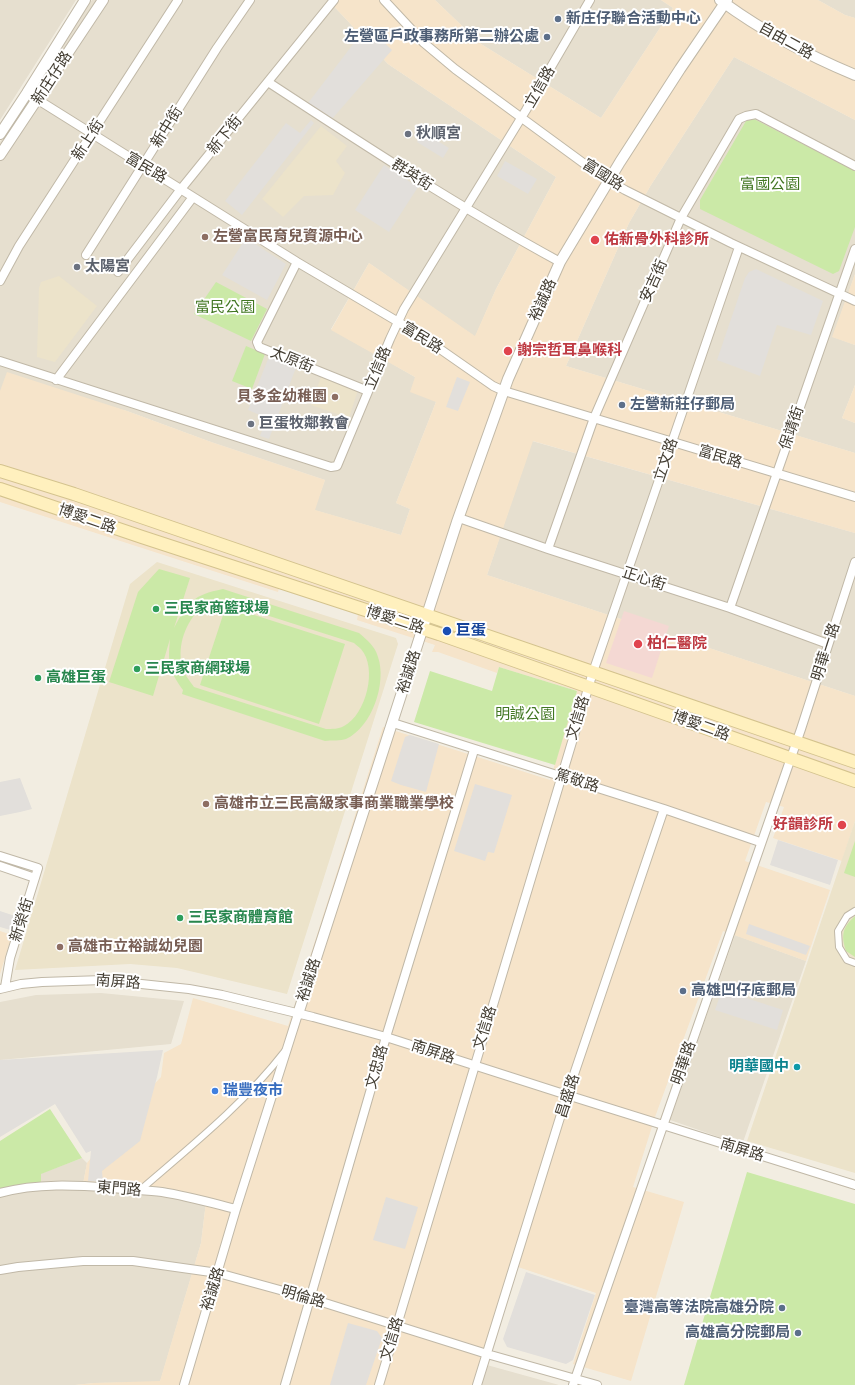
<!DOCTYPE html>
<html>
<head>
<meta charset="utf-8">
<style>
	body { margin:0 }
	canvas { display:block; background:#f2ede1 }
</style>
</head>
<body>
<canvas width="855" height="1385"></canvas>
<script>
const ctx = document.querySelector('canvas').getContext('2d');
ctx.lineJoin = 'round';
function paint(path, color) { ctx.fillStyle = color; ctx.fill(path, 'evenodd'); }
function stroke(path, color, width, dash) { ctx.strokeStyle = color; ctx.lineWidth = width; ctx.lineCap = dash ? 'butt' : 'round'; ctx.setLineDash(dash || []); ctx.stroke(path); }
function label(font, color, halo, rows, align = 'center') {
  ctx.font = font + ' Figtree,"Noto Sans TC",sans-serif'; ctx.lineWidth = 4; ctx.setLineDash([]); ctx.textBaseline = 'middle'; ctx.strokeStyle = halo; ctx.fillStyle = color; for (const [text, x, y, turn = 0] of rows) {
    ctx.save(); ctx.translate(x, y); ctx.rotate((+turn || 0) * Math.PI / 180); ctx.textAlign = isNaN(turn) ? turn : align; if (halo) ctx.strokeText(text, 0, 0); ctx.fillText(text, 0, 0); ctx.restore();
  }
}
paint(new Path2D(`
	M0 0H76L0 120Z
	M92 0H328L388 64 556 177 496 289 475 337 369 263 331 329 415 377 436 402 396 503 410 509 401 535 314 510 325 480 211 442 127 411 99 403 0 391V142Z
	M435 0H661L673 8 601 118 481 44Z
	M818 0H855V18L845 15Z
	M734 57 855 120V274L833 337 855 345V385L842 418 855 423V453L566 366 629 223 651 185Z
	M532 441 855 533V696L487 575Z
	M735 935 806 961 742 1145 670 1120Z
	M101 993 184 1001 171 1044 0 1060V1002L36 995Z
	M82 1158 87 1163 83 1184 206 1202 201 1243 160 1382 94 1383 75 1385H0V1189Z
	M487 1365 559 1385H481Z`), '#e6dfcf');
paint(new Path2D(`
	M328 0H435L481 44 601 118 673 8 661 0H818L845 15 855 18V120L734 57 651 185 629 223 566 366 855 453V533L533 441 487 575 855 696V821L842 861 773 838 784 807 766 802 745 861 830 890 806 961 723 931 655 1117 633 1187 684 1202 631 1381 573 1364 596 1293 518 1267 480 1385H75L94 1383 160 1381 201 1243 206 1202 83 1184 87 1163 123 1117 161 1077 164 1053 181 1044 193 998 288 1026 383 727 550 780 577 691 499 667 497 673 438 652H432L435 645 357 620 358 614 279 588 278 592 0 502V391L7 372 127 411 211 442 325 480 315 510 401 535 410 509 396 503 436 402 410 392 415 377 331 330 369 263 475 336 496 289 556 177 388 64Z
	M855 274V345L832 337Z
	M855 385V423L842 418Z
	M0 931 12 935 0 974Z`), '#f6e4ca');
paint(new Path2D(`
	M321 126 347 146 336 161 345 173 333 195 304 196 283 217 262 199Z
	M59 276 97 306 55 362 37 357 39 288 41 282Z
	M321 377 358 390 349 418 311 405Z
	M157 562 396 638 398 644 287 994 177 968 130 964 15 970 130 584Z
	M855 821V1173L747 1141Z`), '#ece3ca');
paint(new Path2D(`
	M624 611 669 626 652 678 606 663Z`), '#f4d8d3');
paint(new Path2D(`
	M754 119 855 171V227L839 271 833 274 700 209V200L746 121Z
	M216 282 267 309 251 341 194 314Z
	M246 346 265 354 252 389 232 381Z
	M159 569 190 578 174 628C188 602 193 595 223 589L359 633C367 640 375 646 378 657 387 683 372 727 346 739 341 741 331 740 325 741L182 694 183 690C168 669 168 662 170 639L153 696 109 682 138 592ZM222 601 354 643C356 645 359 647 361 649 378 668 366 715 344 726 339 729 332 729 326 729L194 687C189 680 183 673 182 665 177 646 186 621 201 608 208 603 215 602 222 601Z
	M226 606 345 644 319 724 200 685Z
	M499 667 577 691 555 765 414 722 430 671 492 691Z
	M855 841V877L844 873Z
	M855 916V957L846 951C841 935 842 928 855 916Z
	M50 1109 82 1158 41 1174V1183L0 1189V1141Z
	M747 1172 855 1204V1385H684Z`), '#cbe9a7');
paint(new Path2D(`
	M367 26 392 50 332 119 308 103Z
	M311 120 314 123 242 215 225 201 286 123 300 133Z
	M423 132 449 148 443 158 417 142Z
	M505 161 537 179 528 194 497 176Z
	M384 165 418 187 389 232 355 210Z
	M246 238 286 264 267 300 222 275Z
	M756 269 823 301 811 335 777 325 760 376 717 360 745 278 749 272Z
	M270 354 297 365 269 439 260 436 267 418 248 410Z
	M457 377 470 382 458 411 446 407Z
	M410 735 439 744 426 792 401 785 391 781 405 737Z
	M20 778 32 809 20 812 0 816V782Z
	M475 784 512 795 494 853 488 852 485 861 454 851Z
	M778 840 838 860 830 885 770 865Z
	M0 911 18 917 14 931 0 927Z
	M749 924 810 946 806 955 746 934Z
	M722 990 783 1010 777 1030 715 1010Z
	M163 1050 157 1077 140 1141 102 1171 103 1182 88 1181 91 1151 86 1153 55 1104 0 1137V1060Z
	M386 1197 418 1207 405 1249 373 1240Z
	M526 1272 595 1295 573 1360 566 1364 507 1347 503 1339Z
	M348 1323 377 1331 382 1338 366 1385H330Z`), '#e2dfdb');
const pedestrian = new Path2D(`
	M855 911 847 916 838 931 839 947 847 960 855 963
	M139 1191C190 1147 244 1104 285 1051`);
const minor = new Path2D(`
	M384 0 424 43 455 69 601 176 625 190 731 243 855 301
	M268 82C364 145 459 207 560 262
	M27 93 297 262 417 333 493 386 504 391 855 497
	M86 255 217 48 250 0
	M297 262 257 342 259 347 368 391
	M118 272 181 189 334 0
	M0 281 19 246 178 0
	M0 361 331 467 337 466 390 339 404 309 526 110 590 0
	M56 380 193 197
	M459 518 548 549 730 608 828 644
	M548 549 594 418 681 218 739 119 746 116 756 114 855 166
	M730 608 855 249
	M393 723 664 809 760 842
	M0 856 38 868 10 958 5 987
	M0 866 35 878
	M0 989 21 984 42 982 103 980 189 989 222 995 313 1017 386 1037 567 1095 855 1185
	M0 1193C37 1183 75 1185 113 1188 129 1190 146 1190 162 1192 187 1196 212 1203 236 1209
	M0 1270 18 1267 83 1261H133L218 1273 309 1298 487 1354 597 1385
	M184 1385 236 1209 298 1014
	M285 1385 386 1037 474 750
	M379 1385 593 672 739 247
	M477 1385 567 1095 664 809
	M573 1385 801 729 855 562`);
const tertiary = new Path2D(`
	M720 0C762 31 807 55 855 75
	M0 134 27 93 85 0
	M0 155 103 0
	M298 1014 457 522 508 379 560 262 620 162 680 69 727 0`);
const secondary = new Path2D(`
	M0 471 74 494 855 762
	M0 489 142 537 439 634 855 781`);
stroke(pedestrian, '#c0b8a7', 8);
stroke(minor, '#c0b8a7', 10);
stroke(tertiary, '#c0b8a7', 12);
stroke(secondary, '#d4c38e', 14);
stroke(pedestrian, '#fff', 6);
stroke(minor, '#fff', 8);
stroke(tertiary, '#fff', 10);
stroke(secondary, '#fff0be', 12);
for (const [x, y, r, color] of [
	[558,19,4,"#5c6f8a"],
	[547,37,4,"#5c6f8a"],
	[408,134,4,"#6b7280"],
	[205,237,4,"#8d6e63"],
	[595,240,5,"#e0444e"],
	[77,267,4,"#6b7280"],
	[508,351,5,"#e0444e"],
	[335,397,4,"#8d6e63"],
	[622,405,4,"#5c6f8a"],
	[251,424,4,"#6b7280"],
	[156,609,4,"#2e9e5b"],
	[447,631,5,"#1a4fb4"],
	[638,644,5,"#e0444e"],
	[137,669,4,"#2e9e5b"],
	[38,678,4,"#2e9e5b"],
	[206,804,4,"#8d6e63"],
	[842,825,5,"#e0444e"],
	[180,918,4,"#2e9e5b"],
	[60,947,4,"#8d6e63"],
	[683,991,4,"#5c6f8a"],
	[797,1067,4,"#0f9aa8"],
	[215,1091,4,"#3f7fe0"],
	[782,1308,4,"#5c6f8a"],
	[798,1333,4,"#5c6f8a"]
]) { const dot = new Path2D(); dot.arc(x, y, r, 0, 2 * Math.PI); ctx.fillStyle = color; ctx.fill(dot); stroke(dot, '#fff', 1.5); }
label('bold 15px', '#4e5e75', '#fff', [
	["新庄仔聯合活動中心",566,19],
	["左營區戶政事務所第二辦公處",539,37,"right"],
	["左營新莊仔郵局",630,405],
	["高雄凹仔底郵局",691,991],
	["臺灣高等法院高雄分院",774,1308,"right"],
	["高雄高分院郵局",790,1333,"right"]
], 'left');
label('15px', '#433d32', '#fff', [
	["自由二路",786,41,29],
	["新庄仔路",52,78,-57],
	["立信路",540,87,-60],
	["新中街",167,127,-58],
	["新下街",225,135,-51],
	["新上街",88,140,-57],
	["富民路",146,168,31],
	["群英街",412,175,32],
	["富國路",603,175,32],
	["安吉街",654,281,-66],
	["裕誠路",543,300,-66],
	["富民路",422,338,32],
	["太原街",292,360,22],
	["立信路",378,368,-67],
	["保靖街",792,428,-71],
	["富民路",720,457,17],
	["立文路",666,460,-71],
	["博愛二路",87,519,19],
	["正心街",644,579,18],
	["博愛二路",395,620,18],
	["明華一路",826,652,-72],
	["裕誠路",409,672,-72],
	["文信路",578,718,-73],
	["博愛二路",701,726,20],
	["篤敬路",577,781,17],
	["新榮街",22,920,-73],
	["裕誠路",309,980,-72],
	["南屏路",118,982,4],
	["文信路",485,1028,-73],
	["南屏路",433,1052,18],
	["明華路",684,1063,-71],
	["文忠路",377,1067,-74],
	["昌盛路",568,1096,-72],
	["南屏路",742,1150,17],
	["東門路",119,1189,5],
	["裕誠路",213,1289,-73],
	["明倫路",303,1297,16],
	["文信路",392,1339,-73]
]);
label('bold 15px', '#5b616d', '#fff', [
	["秋順宮",416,134],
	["太陽宮",85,267],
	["巨蛋牧鄰教會",259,424]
], 'left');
label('15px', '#427723', '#fff', [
	["富國公園",770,185],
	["富民公園",225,308],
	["明誠公園",525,715]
]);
label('bold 15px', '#785e54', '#fff', [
	["左營富民育兒資源中心",213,237],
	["貝多金幼稚園",327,397,"right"],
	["高雄市立三民高級家事商業職業學校",214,804],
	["高雄市立裕誠幼兒園",68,947]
], 'left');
label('bold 15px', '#be3a42', '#fff', [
	["佑新骨外科診所",604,240],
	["謝宗哲耳鼻喉科",517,351],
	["柏仁醫院",647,644],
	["好韻診所",833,825,"right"]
], 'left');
label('bold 15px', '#27864d', '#fff', [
	["三民家商籃球場",164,609],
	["三民家商網球場",145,669],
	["高雄巨蛋",46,678],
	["三民家商體育館",188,918]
], 'left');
label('bold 15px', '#164399', '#fff', [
	["巨蛋",456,631]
], 'left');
label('bold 15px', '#0d838f', '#fff', [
	["明華國中",789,1067]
], 'right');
label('bold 15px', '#366cbe', '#fff', [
	["瑞豐夜市",223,1091]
], 'left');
</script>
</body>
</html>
